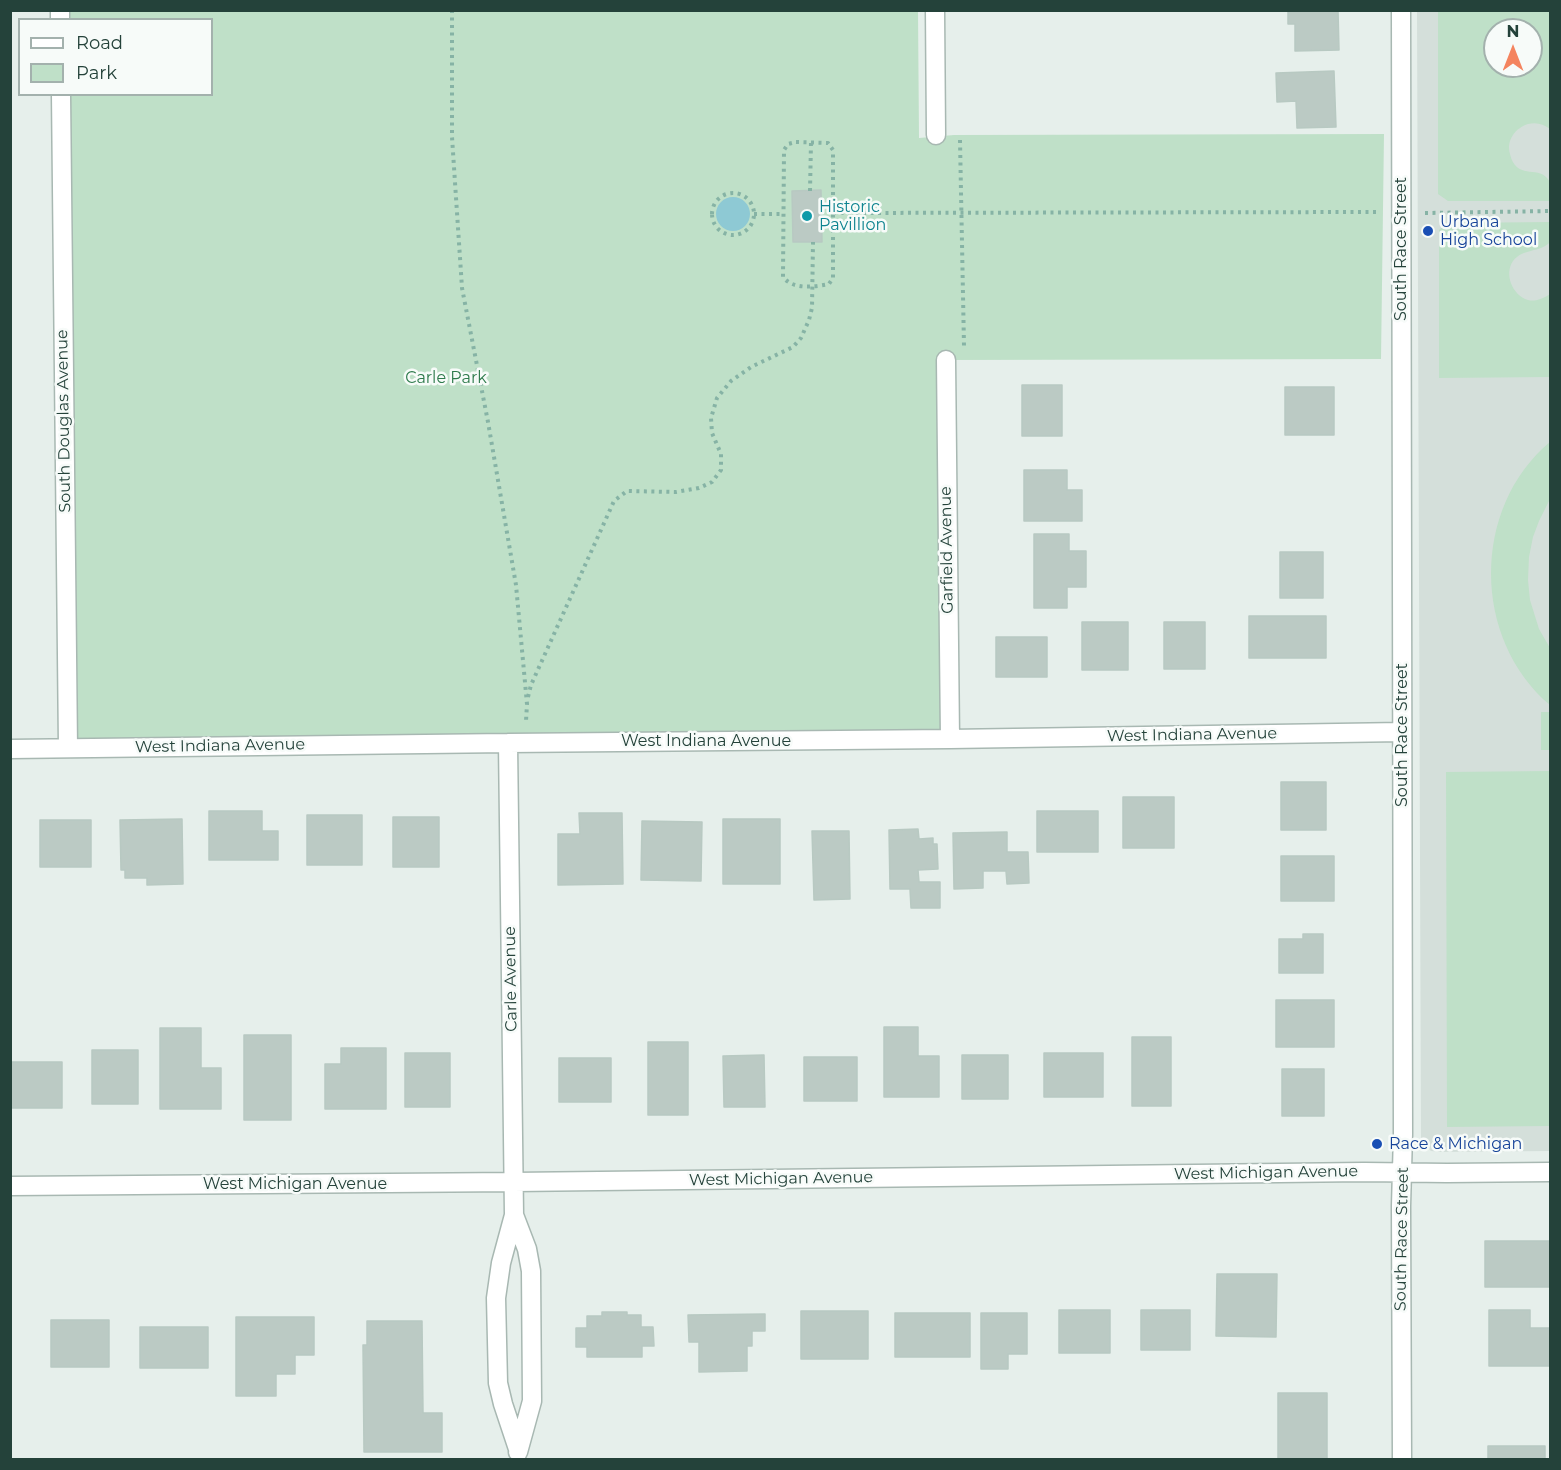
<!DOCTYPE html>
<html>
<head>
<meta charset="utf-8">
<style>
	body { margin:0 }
	#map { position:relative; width:1561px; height:1470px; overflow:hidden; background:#e6efeb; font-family:Montserrat,sans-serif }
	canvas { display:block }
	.frame { position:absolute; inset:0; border:12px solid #24423a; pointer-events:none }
	.legend { position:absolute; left:18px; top:18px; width:195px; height:78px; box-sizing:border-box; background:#f7fbf9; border:2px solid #a3b1ad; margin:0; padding:8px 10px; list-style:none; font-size:18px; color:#24423a }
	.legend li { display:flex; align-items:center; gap:12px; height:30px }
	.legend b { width:30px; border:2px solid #a3b1ad }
	.north { position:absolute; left:1483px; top:18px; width:60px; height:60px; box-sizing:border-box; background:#f7fbf9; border:2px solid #a3b1ad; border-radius:50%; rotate:0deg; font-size:16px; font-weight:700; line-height:24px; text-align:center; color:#24423a }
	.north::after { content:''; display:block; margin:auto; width:21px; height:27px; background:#f4845f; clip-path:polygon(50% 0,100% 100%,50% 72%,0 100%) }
</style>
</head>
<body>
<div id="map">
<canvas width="1561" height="1470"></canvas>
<div class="frame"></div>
<ul class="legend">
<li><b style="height:8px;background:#fff"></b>Road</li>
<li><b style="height:16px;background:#bfe0c8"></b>Park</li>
</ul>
<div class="north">N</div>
</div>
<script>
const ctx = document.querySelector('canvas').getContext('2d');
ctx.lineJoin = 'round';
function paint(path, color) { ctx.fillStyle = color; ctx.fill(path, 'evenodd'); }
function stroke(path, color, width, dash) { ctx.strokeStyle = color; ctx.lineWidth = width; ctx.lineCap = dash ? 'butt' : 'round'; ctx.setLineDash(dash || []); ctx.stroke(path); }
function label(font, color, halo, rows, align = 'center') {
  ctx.font = font + ' Montserrat,sans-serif'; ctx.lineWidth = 5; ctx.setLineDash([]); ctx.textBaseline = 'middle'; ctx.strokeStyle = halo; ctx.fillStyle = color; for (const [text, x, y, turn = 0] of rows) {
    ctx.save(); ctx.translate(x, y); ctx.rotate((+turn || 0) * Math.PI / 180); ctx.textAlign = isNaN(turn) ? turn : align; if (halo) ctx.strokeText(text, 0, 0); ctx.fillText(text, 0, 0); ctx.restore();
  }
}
paint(new Path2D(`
	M1417 11H1550V1151L1441 1152 1431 1151 1425 1145 1421 1138ZM1495 30H1531V66H1495Z`), '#d4dfda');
paint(new Path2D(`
	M60 11H918L919 138 954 135 1384 134 1381 359 946 360 950 739 68 748 61 95 212 94V20L60 19Z
	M1438 11H1550V129C1543 124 1537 122 1528 124 1522 126 1516 130 1513 135 1509 141 1508 147 1510 154 1516 180 1537 166 1547 178 1553 184 1551 193 1550 201H1448L1438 194ZM1495 30H1531V66H1495Z
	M1550 222V242C1540 253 1523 248 1513 261 1504 274 1512 295 1528 300 1536 302 1544 298 1550 294V377L1439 378V230L1447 223Z
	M1550 442V499L1539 521 1533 537 1529 557 1528 580 1530 600 1539 629 1550 648V705C1472 639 1471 508 1550 442Z
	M1541 712H1550V750H1541Z
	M1550 771V1126L1447 1127 1446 772Z`), '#bfe0c8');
paint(new Path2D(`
	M716 214a17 17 0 1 1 34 0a17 17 0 1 1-34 0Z`), '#8ec9d4');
const building = new Path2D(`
	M1288 10H1338L1339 50 1295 51V24H1288Z
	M1334 71 1336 127 1297 128 1296 101 1277 102 1276 73Z
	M821 190 822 242H793L792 191Z
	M1022 385H1062V436H1022Z
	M1285 387H1334V435H1285Z
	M1024 470H1067V490H1082V521H1024Z
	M1034 534H1069V551H1086V587H1067V608H1034Z
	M1280 552H1323V598H1280Z
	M1249 616H1326V658H1249Z
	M1082 622H1128V670H1082Z
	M1164 622H1205V669H1164Z
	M996 637H1047V677H996Z
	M1281 782H1326V830H1281Z
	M1123 797H1174V848H1123Z
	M209 811H262V831H278V860H209Z
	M1037 811H1098V852H1037Z
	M579 813H622L623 884 558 885V834H580Z
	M307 815H362V865H307Z
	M393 817H439V867H393Z
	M182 819 183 884 147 885V878H125V870H121L120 820Z
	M723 819H780V884H723Z
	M40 820H91V867H40Z
	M642 821 702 822 701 881 641 880Z
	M918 829 919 839 933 838V844H937L938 869 918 870 919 882H940V908H911L910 889H890L889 830Z
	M812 831H849L850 899 814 900Z
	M1007 832V852H1028L1029 883 1007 884 1006 871H983V888L954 889 953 833Z
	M1281 856H1334V901H1281Z
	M1303 934H1323V973H1279V939H1303Z
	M1276 1000H1334V1047H1276Z
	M884 1027H918V1056H939V1097H884Z
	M160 1028H201V1068H221V1109H160Z
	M244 1035H291V1120H244Z
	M1132 1037H1171V1106H1132Z
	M648 1042H688V1115H648Z
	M341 1048H386V1109H325V1064H341Z
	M92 1050H138V1104H92Z
	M405 1053H450V1107H405Z
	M1044 1053H1103V1097H1044Z
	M764 1055 765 1107H724L723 1056Z
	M962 1055H1008V1099H962Z
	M804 1057H857V1101H804Z
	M559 1058H611V1102H559Z
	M10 1062H62V1108H10Z
	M1282 1069H1324V1116H1282Z
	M1485 1241H1550V1287H1485Z
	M1217 1274H1277L1276 1337 1216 1336Z
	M1059 1310H1110V1353H1059Z
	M1141 1310H1190V1350H1141Z
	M1489 1310H1530V1328H1550V1366H1489Z
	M801 1311H868V1359H801Z
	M602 1312H627V1315H641V1327H653L654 1346H642V1357H587V1347H576V1328H587V1316H602Z
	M895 1313H970V1357H895Z
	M981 1313H1027V1354H1008V1369H981Z
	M765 1314V1331H752V1346H747V1371L699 1372V1342H689L688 1315Z
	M236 1317H314V1355H295V1374H276V1396H236Z
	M51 1320H109V1367H51Z
	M367 1321H422L423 1413H442V1452H364L363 1345H367Z
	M140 1327H208V1368H140Z
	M1278 1393H1327V1460H1278Z
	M1488 1446H1545V1460H1488Z`);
paint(building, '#bbcac4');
stroke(building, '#b8c9c2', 1.5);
const minor = new Path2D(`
	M60 10V20
	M935 10 936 135
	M1401 10 1403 1134 1401 1206 1402 1460
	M61 94 68 748
	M946 360 950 739
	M508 743 514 1215 501 1263 496 1298 498 1383 503 1404 518 1449
	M10 749 508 743 950 739 1402 732
	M10 1186 514 1182 1364 1172 1447 1173 1550 1172
	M514 1215 527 1249 531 1271 532 1401 518 1452`);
stroke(minor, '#a8b8b2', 21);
stroke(new Path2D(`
	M452 10V137L462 288 488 422 516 585 527 704 526 721
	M960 140 964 346
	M796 142 828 143 833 150V278L829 284C814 287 793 290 783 277L784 150 788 144Z
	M810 191 811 142
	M712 214a21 21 0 1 1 42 0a21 21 0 1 1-42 0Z
	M833 213 1378 212
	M1425 213 1550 211
	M754 214H783
	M528 697 531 685 614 501 627 491 676 492 699 488 712 482 721 470V454L712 433 711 418 717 398 731 381 751 367 793 347 801 338 809 320 812 308 813 242`), '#86b3a5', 4, [3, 4.5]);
stroke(minor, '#fff', 18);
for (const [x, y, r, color] of [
	[807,216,6,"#0f9aa8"],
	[1428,231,6,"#1a4fb4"],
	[1377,1144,6,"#1a4fb4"]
]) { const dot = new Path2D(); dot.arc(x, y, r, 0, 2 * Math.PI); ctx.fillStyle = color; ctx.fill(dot); stroke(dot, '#f7fbf9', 2); }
label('16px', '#0d838f', '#f7fbf9', [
	["Historic",819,207],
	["Pavillion",819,225]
], 'left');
label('16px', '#164399', '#f7fbf9', [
	["Urbana",1440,222],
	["High School",1440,240],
	["Race & Michigan",1389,1144]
], 'left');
label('16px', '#24423a', '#f7fbf9', [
	["South Race Street",1401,249,-90],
	["South Douglas Avenue",64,421,-91],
	["Garfield Avenue",947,550,-91],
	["West Indiana Avenue",1192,735,-1],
	["South Race Street",1402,735,-90],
	["West Indiana Avenue",706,741],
	["West Indiana Avenue",220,746,-1],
	["Carle Avenue",511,979,-91],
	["West Michigan Avenue",1266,1173,-1],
	["West Michigan Avenue",781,1179,-1],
	["West Michigan Avenue",295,1184],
	["South Race Street",1402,1239,-89]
]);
label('16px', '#2d7a4b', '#f7fbf9', [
	["Carle Park",446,378]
]);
</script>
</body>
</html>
